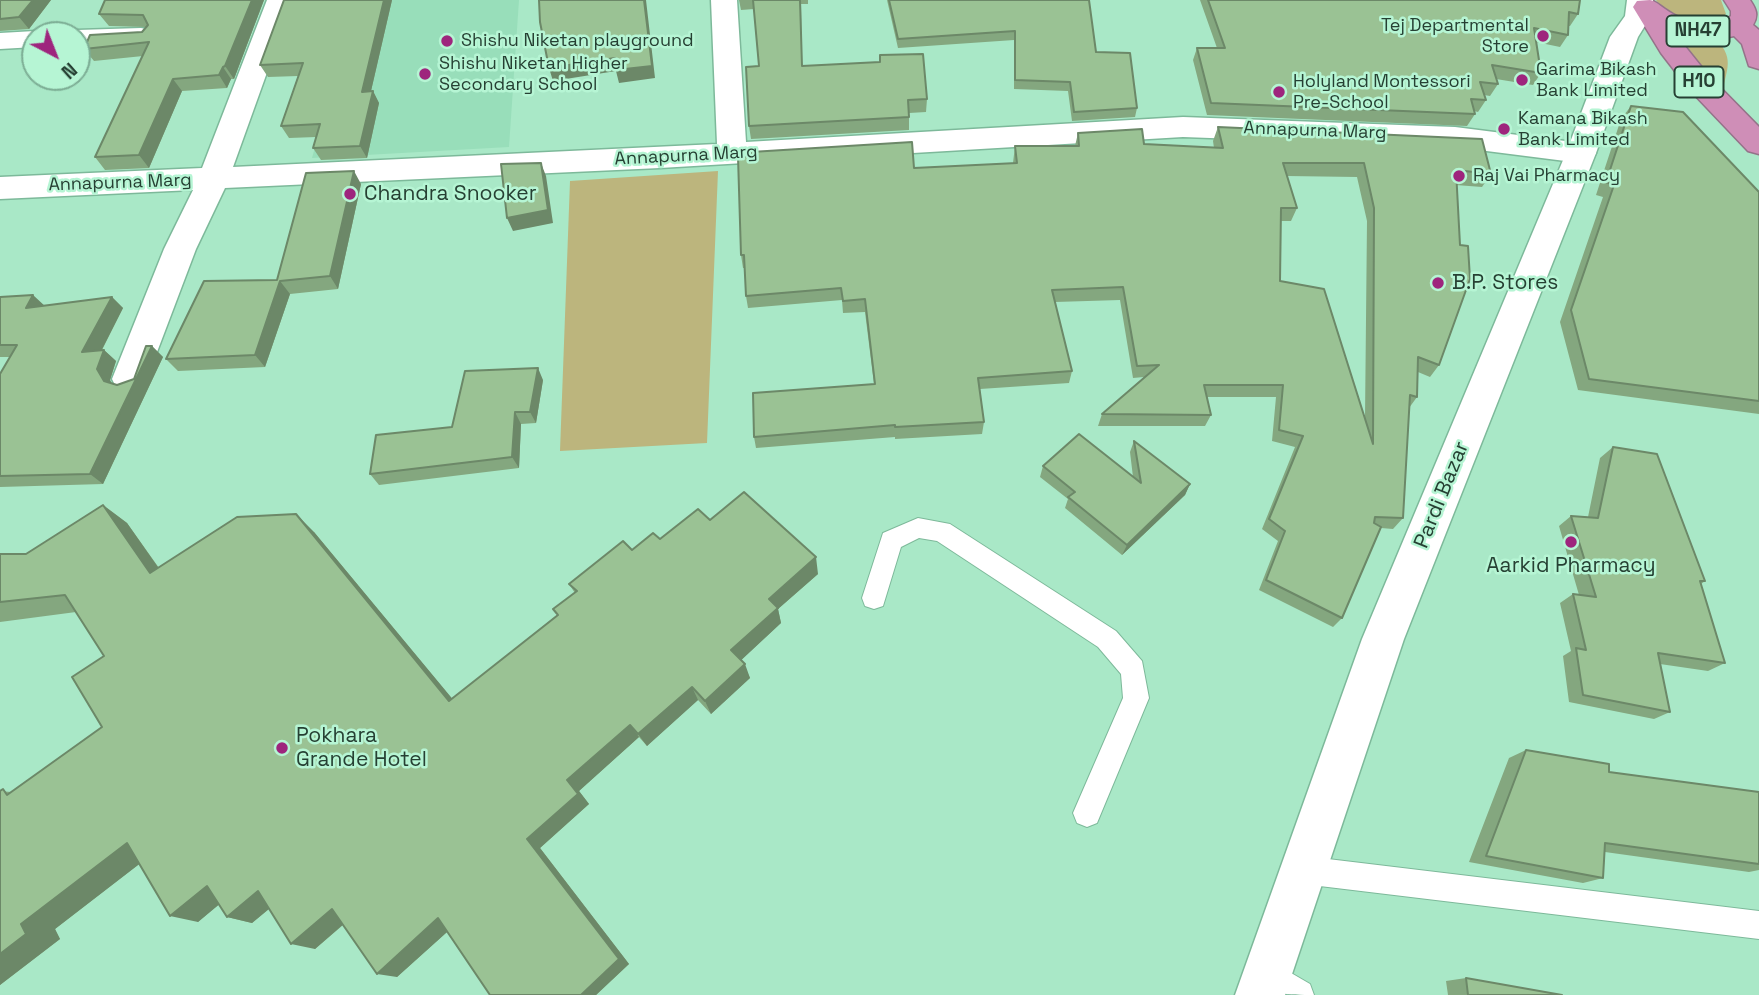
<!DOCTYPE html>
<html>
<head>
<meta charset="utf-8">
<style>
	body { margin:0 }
	#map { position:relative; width:1759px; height:995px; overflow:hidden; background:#a9e8c7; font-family:"Space Grotesk",sans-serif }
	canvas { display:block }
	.north { position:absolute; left:21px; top:21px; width:70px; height:70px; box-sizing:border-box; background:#b6f5d4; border:2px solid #7cad94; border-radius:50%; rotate:138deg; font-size:19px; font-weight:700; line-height:28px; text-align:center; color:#264033 }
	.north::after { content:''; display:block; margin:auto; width:24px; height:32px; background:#9e257d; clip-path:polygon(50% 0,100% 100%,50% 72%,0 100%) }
</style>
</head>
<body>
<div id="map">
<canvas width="1759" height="995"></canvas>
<div class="north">N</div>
</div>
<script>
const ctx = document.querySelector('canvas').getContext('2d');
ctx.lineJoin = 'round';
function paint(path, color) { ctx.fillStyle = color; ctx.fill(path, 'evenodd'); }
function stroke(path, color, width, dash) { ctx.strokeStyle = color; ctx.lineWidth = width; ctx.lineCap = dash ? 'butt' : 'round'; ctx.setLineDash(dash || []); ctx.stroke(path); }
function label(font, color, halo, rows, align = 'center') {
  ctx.font = font + ' "Space Grotesk",sans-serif'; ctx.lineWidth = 5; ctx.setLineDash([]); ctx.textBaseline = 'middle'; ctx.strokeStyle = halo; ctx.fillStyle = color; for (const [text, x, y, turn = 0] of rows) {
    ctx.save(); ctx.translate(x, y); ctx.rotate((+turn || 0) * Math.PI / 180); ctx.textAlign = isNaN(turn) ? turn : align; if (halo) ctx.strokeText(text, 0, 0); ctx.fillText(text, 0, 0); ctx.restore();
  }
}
paint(new Path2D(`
	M356 0H519L509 147 312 158Z`), '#98deba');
paint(new Path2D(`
	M1656 0H1721L1726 14C1708 33 1669 18 1656 0Z
	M1716 39C1737 61 1724 71 1722 98L1677 40Z
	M718 171 707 443 560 451 570 181Z`), '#bcb57d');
const lane = new Path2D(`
	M918 518 950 524 1116 631 1142 661 1149 698 1097 823 1087 827 1077 823 1073 813 1123 698 1121 674 1098 647 937 541 919 538 901 547 883 606 874 609 865 606 862 598 883 533Z
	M1303 856 1759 911V939L1303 884 1293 880 1289 870 1293 860Z
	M1267 959 1310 984 1314 995C1290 995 1263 995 1252 974L1257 964Z`);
const street = new Path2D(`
	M267 0H293L233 167 717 144 711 0H737L746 142 1183 117 1455 127 1581 143 1592 146 1596 153 1592 160 1581 163 1455 147 1183 137 660 168 225 188 196 249 143 389 130 393 117 389 112 379 164 249 193 190 0 199V177L202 168Z
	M141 28 151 30 155 36 151 42 77 46V35H65L77 30Z
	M35 31 46 35H35V47L0 49V33Z`);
const secondary = new Path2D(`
	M1627 0H1653L1651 16 1638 37 1596 153 1404 639 1285 995H1235L1362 639 1566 153 1610 37 1625 16Z`);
const highway = new Path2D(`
	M1650 0C1657 2 1659 5 1665 9 1683 22 1712 31 1731 16V11L1724 0H1750C1756 9 1759 15 1753 25L1759 30V69L1749 66 1742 44 1734 36 1709 41 1676 35 1708 75 1759 127V154L1748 151 1688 88 1661 53 1633 7 1637 1Z`);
stroke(lane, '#7db99a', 2);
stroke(street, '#7db99a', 3);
stroke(secondary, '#7db99a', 3);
stroke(highway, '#947389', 3);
paint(lane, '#fff');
paint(street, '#fff');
paint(secondary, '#fff');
paint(highway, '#cf8eb7');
paint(new Path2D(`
	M0 0H51L29 29 0 31Z
	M264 0 234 79H231L227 88 182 91 149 168 105 170 95 157 143 56 94 61 84 49 142 32 146 27 109 26 99 14Z
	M392 0 371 91H373L379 103 367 158 321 160 313 148 316 137 289 138 281 126 298 76 268 77 260 65Z
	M739 0H808V4H801L802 66 927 99 926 112 909 113V130L751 139 749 126 759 66 754 9 741 10Z
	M887 0H1089L1096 52 1137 108 1135 117 1072 121 1068 91 1014 89V40L898 48Z
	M1200 0H1580L1578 14 1570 26H1568V35L1560 47 1536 42 1541 73 1533 85 1496 79 1498 84 1490 96 1484 95 1486 100 1478 112 1474 111 1475 114 1467 126 1207 115 1193 60 1197 48H1217Z
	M1631 106 1759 192V414L1578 390 1560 322 1603 197 1596 195 1621 119Z
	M1218 127 1491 174 1482 187 1456 185 1439 365 1430 377 1418 372 1417 397 1409 408 1403 518 1393 529 1381 528 1342 618 1333 627 1259 590 1278 541 1262 529 1295 447 1272 441 1276 397H1207L1211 415 1205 426H1098L1102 414 1144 377 1133 378 1120 300 1055 302 1072 371 1069 383 980 389 984 422 982 434 895 439V437L756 448 754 437 874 384 865 312 843 313 842 300 748 308 746 296 745 268H743L741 255 1013 163 1015 146H1075L1078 133 1144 144 1214 148 1213 141ZM1287 176 1357 177 1367 221 1365 418 1280 281 1281 221H1291L1297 208Z
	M361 184 338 289 290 294 265 367 178 371 166 359 277 280Z
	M0 297 44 306 112 297 123 308 102 350H104L116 361 110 380 111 383 117 385 134 379 152 346 163 357 103 484 0 487V374L10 357H0Z
	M543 380 536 423 521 424 519 468 379 485 370 474 452 427Z
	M1134 441 1190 484 1185 495 1122 555 1065 508 1068 499 1040 477 1043 466 1133 477 1130 452Z
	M1613 447 1705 581 1701 584 1725 663 1708 671 1660 664 1670 712 1654 719 1569 702 1563 656 1571 651 1560 603 1573 594 1579 595 1559 526 1571 516 1588 517 1600 458Z
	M103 505 127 523 159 568 314 532 452 699 557 615 575 593 569 584 632 550 710 520 818 574 778 609 781 623 741 660 750 678 711 714 698 700 647 746 639 737 579 791 589 804 540 848 629 964 596 995H490L447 932 397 977 343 925 315 949 269 909 252 923 227 917 219 904 198 922 139 864 55 929 60 939 0 985V791L11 792 102 727 104 656 76 612 0 622V554H26Z
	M1526 750 1609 772 1759 792V870L1749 872 1605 852 1603 878 1583 883 1469 862 1509 758Z
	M1466 978 1562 995H1448L1446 981Z`), '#84a77f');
paint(new Path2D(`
	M33 0H51L29 29 19 17Z
	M252 0H264L234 79 225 66Z
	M384 0H392L368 104 362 92Z
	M644 0H646L655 78 619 83 616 71 553 81 549 68 615 58Z
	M223 67 231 79 227 88 219 75Z
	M173 79 182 91 149 168 139 155Z
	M373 91 379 103 367 158 360 146Z
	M541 163 546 176 553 223 513 231 507 218Z
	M354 171 361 184 338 289 330 276Z
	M280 281 290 294 265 367 255 355Z
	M33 295 46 307 26 308Z
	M112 297 123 308 95 363 82 352Z
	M152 346 163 357 103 484 90 474Z
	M104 350 116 361 110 380 116 392 104 381 97 369Z
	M538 368 543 380 536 423 530 412Z
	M515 412 521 424 519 468 512 457Z
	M1190 484 1185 495 1122 555 1127 545Z
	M103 505 127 523 174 590 150 573Z
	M296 514 314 532 465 714 449 701Z
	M816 557 818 574 778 609 781 623 736 665 731 650 769 599Z
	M745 664 750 678 711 714 705 701Z
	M692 687 698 700 647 746 638 734Z
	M630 725 639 737 579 791 589 804 540 848 629 964 596 995H581L527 839 567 780Z
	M127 843 155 852 55 929 60 939 0 985V954L21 924Z
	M207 886 233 893 198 922 170 916Z
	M258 891 282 898 252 923 227 917Z
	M332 909 354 915 315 949 291 944Z
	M438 918 456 924 397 977 377 974Z`), '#6c8868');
const building = new Path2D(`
	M0 0H33L19 17 0 19Z
	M105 0H252L225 66 223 67 219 75 173 79 139 155 95 157 149 42 84 49 90 35 142 32 148 25 143 15 99 14Z
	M284 0H384L362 92 373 91 360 146 313 148 320 124 281 126 303 63 260 65Z
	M539 0H644L652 66 616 70 615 58 549 68 540 22Z
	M753 0H800L802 66 880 62V55L923 54 927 99 908 100 909 117 749 126 746 67 759 66Z
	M889 0H1089L1096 52 1130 53 1137 108 1074 112 1070 82 1015 80V31L898 39Z
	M1208 0H1580L1578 14 1569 12 1568 35 1534 28 1541 73 1492 65 1498 84 1480 82 1486 100 1471 99 1475 114 1211 103 1197 48H1225Z
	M1631 106 1683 112 1759 192V401L1589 379 1571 310 1614 185 1606 182Z
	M1218 127 1482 139 1491 174 1456 170 1460 245 1468 246 1470 279 1439 365 1418 357 1417 397 1410 395 1403 518 1375 517 1374 523 1381 527 1342 618 1266 580 1285 531 1269 519 1303 436 1279 430 1283 385H1204L1211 415 1102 414 1159 365 1137 366 1123 287 1052 290 1072 371 978 378 984 422 895 427V425L754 437 753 393 875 384 865 299 843 301 841 288 746 296 744 255H741L738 157 751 156V152L912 142 914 168 1017 163 1015 146H1079L1078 133 1142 129 1144 144 1223 148ZM1283 163H1364L1374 208 1373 444 1324 289 1280 281 1281 208H1297Z
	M541 163 548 210 507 218 501 164Z
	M354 171 330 276 280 281 255 355 166 359 204 281 277 280 306 173Z
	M33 295 26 308 112 297 82 352 104 350 97 369 104 381 117 385 134 379 146 346H152L90 474 0 476V374L17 345H0V297Z
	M538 368 530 412H515L512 457 370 474 376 435 452 427 465 371Z
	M1079 434 1141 483 1134 441 1190 484 1127 545 1068 497 1075 492 1043 466Z
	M1613 447 1657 454 1705 581H1700L1725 663 1658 653 1670 712 1583 695 1576 648 1586 650 1573 594 1596 597 1571 516 1598 518Z
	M744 492 816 557 769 599 778 608 731 650 745 664 705 701 692 687 638 734 630 725 567 780 578 794 527 839 619 959 581 995H490L438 918 377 974 332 909 291 944 258 891 227 917 207 886 170 916 127 843 21 924 26 934 0 954V791L3 789 7 795 102 727 72 677 104 656 65 595 0 602V554H26L103 505 150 573 237 517 296 514 449 701 558 615 553 609 577 591 569 584 623 541 632 550 653 533 660 539 698 509 710 520Z
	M1526 750 1609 764V772L1759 792V864L1605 843 1603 878 1486 856Z
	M1466 978 1562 995H1468Z`);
paint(building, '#9ac294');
stroke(building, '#6c8868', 2);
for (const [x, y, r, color] of [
	[1543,36,7,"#9e257d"],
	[447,41,7,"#9e257d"],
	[425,74,7,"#9e257d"],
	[1522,80,7,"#9e257d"],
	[1279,92,7,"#9e257d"],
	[1504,129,7,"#9e257d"],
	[1459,176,7,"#9e257d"],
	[350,194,7,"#9e257d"],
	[1438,283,7,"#9e257d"],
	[1571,542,7,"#9e257d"],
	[282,748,7,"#9e257d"]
]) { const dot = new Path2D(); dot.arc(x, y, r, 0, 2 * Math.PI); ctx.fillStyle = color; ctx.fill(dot); stroke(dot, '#b6f5d4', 2.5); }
label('18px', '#264033', '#b6f5d4', [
	["Tej Departmental",1529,26,"right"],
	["Store",1529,47,"right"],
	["Shishu Niketan playground",461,41],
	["Shishu Niketan Higher",439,64],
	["Secondary School",439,85],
	["Garima Bikash",1536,70],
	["Bank Limited",1536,91],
	["Holyland Montessori",1293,82],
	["Pre-School",1293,103],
	["Kamana Bikash",1518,119],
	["Bank Limited",1518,140],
	["Raj Vai Pharmacy",1473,176]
], 'left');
label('18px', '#264033', '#b6f5d4', [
	["Annapurna Marg",1315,131,2],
	["Annapurna Marg",686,156,-3],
	["Annapurna Marg",120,183,-2]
]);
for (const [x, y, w] of [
	[1698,31,63],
	[1699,82,49]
]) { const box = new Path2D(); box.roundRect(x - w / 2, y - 15.5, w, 31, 5); ctx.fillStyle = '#b6f5d4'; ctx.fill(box); stroke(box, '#264033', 2); }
label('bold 19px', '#264033', null, [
	["NH47",1698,31],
	["H10",1699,82]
]);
label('21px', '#264033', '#b6f5d4', [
	["Chandra Snooker",364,194],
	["B.P. Stores",1452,283],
	["Aarkid Pharmacy",1571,566,"center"],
	["Pokhara",296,736],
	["Grande Hotel",296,760]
], 'left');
label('21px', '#264033', '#b6f5d4', [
	["Pardi Bazar",1442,495,-68]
]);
</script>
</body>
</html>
